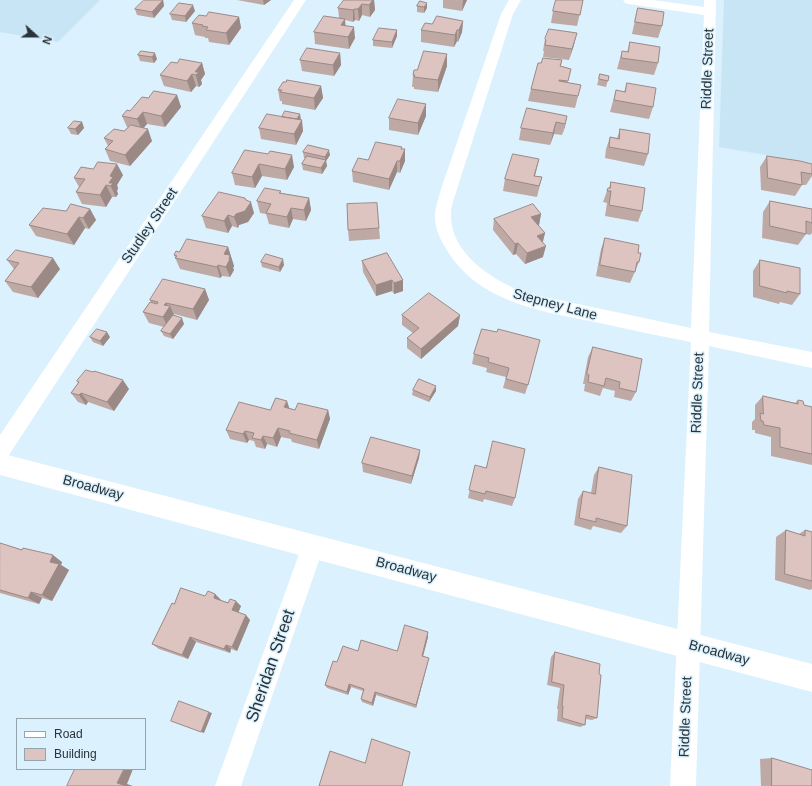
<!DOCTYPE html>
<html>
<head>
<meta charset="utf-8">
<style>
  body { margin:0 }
  #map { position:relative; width:812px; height:786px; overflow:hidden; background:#dbf1fe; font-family:Helvetica,sans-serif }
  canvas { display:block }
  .legend { position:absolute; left:16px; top:718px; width:130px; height:52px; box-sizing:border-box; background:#dbf1fe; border:1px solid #94a5ae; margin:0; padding:5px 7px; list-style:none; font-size:12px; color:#2a3337 }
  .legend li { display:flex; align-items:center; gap:8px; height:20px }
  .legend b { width:20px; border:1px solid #94a5ae }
  .north { position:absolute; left:16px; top:16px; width:40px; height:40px; -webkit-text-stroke:3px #dbf1fe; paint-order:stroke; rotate:111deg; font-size:11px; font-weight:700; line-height:16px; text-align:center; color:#2a3337 }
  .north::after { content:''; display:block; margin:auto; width:14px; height:18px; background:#2a3337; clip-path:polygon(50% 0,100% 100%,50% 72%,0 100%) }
</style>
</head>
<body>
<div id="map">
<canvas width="812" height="786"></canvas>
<ul class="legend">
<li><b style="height:5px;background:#fff"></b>Road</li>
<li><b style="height:11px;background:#ddc4c0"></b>Building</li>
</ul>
<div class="north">N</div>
</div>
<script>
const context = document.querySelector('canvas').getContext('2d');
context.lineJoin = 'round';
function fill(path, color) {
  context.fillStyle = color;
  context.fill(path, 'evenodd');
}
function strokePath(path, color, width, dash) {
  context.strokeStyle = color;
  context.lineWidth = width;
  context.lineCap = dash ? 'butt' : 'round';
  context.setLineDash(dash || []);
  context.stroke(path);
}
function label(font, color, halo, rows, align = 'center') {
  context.font = font + ' Helvetica,sans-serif';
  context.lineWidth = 3;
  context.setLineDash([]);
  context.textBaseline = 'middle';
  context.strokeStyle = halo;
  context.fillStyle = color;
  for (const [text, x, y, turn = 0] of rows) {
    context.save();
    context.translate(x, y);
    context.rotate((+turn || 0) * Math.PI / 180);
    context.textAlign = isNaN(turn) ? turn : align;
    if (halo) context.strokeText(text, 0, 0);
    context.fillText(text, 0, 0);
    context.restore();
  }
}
fill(new Path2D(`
  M0,0H100L58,42L0,32Z
  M724,0H812V163L719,147Z`), '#c8e5f6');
fill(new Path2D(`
  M294,0H306L7,458L0,461V435Z
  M509,0H521L513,14L457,189C455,197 451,205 451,213C449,253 493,281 526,293L691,328L704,15L629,4L625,3L623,0H653L704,7V0H716L709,332L812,352V368L709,346L696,786H670L691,342C659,336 627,329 595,322C540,311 476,302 445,247C439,237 434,225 435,213C436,205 439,197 441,189L501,14Z
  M313,535L321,539L324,546L241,786H215L302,546L305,539Z`), '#fff');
fill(new Path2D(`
  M0,453L812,664V692L0,475Z`), '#fff');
fill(new Path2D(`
  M163,0L164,6L154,18L137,15L135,9Z
  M237,0H271L264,5Z
  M374,0L375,10L370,17L362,15L359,21L355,20L353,22L345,20V25L355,38L349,49L315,44L314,32L339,18L338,8Z
  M443,0H467L462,11L443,8Z
  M583,0L577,26L551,23L553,11Z
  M420,1L427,8L424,13L417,12V6Z
  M638,8L662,26L658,38L632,34L635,20Z
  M195,11L186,22L172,20L170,14Z
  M206,16L239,17L241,28L229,45L209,42L208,38H205V37L195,35L192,23Z
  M463,21L462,32L458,42L457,41L454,47L421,42V30L432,24Z
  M397,30V36L392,48L373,46V40Z
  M545,39L574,45L569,60L543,57L544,51H543Z
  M630,42L658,63L654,75L617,69L622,51L627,52Z
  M141,51L157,59L154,63L140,61L138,55Z
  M340,53L341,65L334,76L302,71L300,60Z
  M562,60L561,66L571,69L567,83L581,85L575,108L528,101L531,89L541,63Z
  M177,63H202L205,74L201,80L202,84L199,87L196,86L191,92L164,86L160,75Z
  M447,66L438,92L414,89V87H412L413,75L417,70Z
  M600,74L609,76L606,87L597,85Z
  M627,83L653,107L649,119L610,112L616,90L624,92Z
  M321,86L323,98L315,110L282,104V101H280L278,90Z
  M177,95L181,107L165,127L147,124L143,128L152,141L130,166L110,161L105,149L108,146L104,138L124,131L128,127H127L122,116L148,98Z
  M426,116L418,135L389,130V118Z
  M567,116L562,135L554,134L550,145L519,140L521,128Z
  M301,120L303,131L296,145L261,139L259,128Z
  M82,122L84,128L78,135L71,134L68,128Z
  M620,129L648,154L644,166L605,158L606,149L610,137L617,138Z
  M402,149L405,161L400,173L397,172L389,190L353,182L352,171L368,160Z
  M245,150L294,167L287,180L262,176L255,188L235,185L232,173Z
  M303,152L330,155L326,161L327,166L322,174L303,170L302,164L306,158H304Z
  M767,156L812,164V176L806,185H802L795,196L761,190L760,167Z
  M539,159L535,176L542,177L537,197L503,191L505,179Z
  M123,175L117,185L118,188L117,191L118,194L116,197H112L106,207L82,204L76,192L79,187L74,178Z
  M611,182L642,211L638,222L605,216L607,203L603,202L608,188H609Z
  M281,191V193L309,198L311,210L306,221L293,219L289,228L269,224L266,214L260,213L257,201Z
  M246,200L254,213L248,222L239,225L238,228L232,226L228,233L206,228L202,216Z
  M770,201L812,209V233L810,235L806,234L798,245L762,238L763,212Z
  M90,209L96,220L89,229L85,228L74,245L36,236L29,225L66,211Z
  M541,214L539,225H538L545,233L543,242V257L525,264L516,254L513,255L493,230L494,219Z
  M379,228L380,239L349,241L348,230Z
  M605,238L639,262L630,283L596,276L601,249Z
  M228,247L234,266L233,268L234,270L230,277L222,276L220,278L180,269L174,255L179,252Z
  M387,253L403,291L394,294L392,291L376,296L363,272L362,261Z
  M7,260L60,269L38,298L13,292L5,281L14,269Z
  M760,260L800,294L792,305L780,302L779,304L753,297V271Z
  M261,262L284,265L280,272L262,267Z
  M205,289L209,300L197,320L174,314V316L184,324L173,339L164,336L161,331L164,327L149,323L143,312L151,302L150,300Z
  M402,315H460L458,326L421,359L407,348V338L413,333L402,325Z
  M482,329L528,385L525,394L503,388L506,377L486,372L487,368L472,364L474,354Z
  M90,337H110L103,346L93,342Z
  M593,347L636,392L631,401L614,397L615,391L603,388L600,396L584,391L585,384H583L588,357Z
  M77,381L129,389L114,411L88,402L86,405L78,402L71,393L78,383Z
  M413,390L436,391L429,402L412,395Z
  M763,396L795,403L798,400L804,405L812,407V465L771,456V437L755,433V430H752V422L755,419V405Z
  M289,408L295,410H328L330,419L319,449L292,442L291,439L281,437L277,447L267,444L265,449L256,447L254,441L249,440L247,443L230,439L226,430L270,410Z
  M420,450L419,458L411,484L363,472L362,463Z
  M475,465L515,498L512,506L484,499L483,502L468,498Z
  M599,467L627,526L621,533L593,526L591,530L574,525L578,499L583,491L591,493L594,475Z
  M786,530L799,534L805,530L812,532V589L810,590L775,580L776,537Z
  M0,543L62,562L61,565L69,570L52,601L42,598L39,604L0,593Z
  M215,594L221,600H220L241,606L238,612L250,620L237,651L231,649L230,653L196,642L188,659L159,649L152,644L174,604Z
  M428,637L423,656L429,658L428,662L416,708L376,695L373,706L362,702L361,699L363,691L351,687L348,695L327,688L325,685L337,662L358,651H397Z
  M555,652L599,674L597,718L592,720L586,719L585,725L580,727L557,721L558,709H557L560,688L547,685L551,657Z
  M772,758L812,786H761L760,759Z`), '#bea9a5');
fill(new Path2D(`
  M163,0L164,6L154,18L152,12Z
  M263,0H271L264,5Z
  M369,0H374L375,10L370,17Z
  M463,0H467L462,11Z
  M427,3V8L424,13V7Z
  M362,4V15L359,21L358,9Z
  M193,5L195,11L186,22L185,16Z
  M354,9L355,20L353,22V10Z
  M239,17L241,28L229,45L226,33Z
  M345,19L346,31L341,25Z
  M463,21L462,32L458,42L459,30Z
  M354,27L355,38L349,49L348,37Z
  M397,30V36L392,48V42Z
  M457,30V41L454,47L455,35Z
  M577,33L574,45L569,60L572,49Z
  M155,53L157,59L154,63L152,57Z
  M340,53L341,65L334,76L333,65Z
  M447,54V66L438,92V80Z
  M202,63L205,74L201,80L202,84L199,87L195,72Z
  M192,74L196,86L191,92L187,81Z
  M321,86L323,98L315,110L314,98Z
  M177,95L181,107L165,127L161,116Z
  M426,104V116L418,135V123Z
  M143,112L147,124L142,130L137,119Z
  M300,114L301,120L295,121Z
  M567,116L565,127L562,135L565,124Z
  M302,120L303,131L296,145L294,134Z
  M82,122L84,128L78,135L75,129Z
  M556,122L554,134L550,145L553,133Z
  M148,129L152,141L130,166L125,155Z
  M402,147V155L405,149V161L400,173V161L401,149Z
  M329,150L330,155L326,161L327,166L322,174L321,168L325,161V157Z
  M292,155L294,167L287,180L285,169Z
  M539,159L536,171L532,185L534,176Z
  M397,161V172L389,190V179Z
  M117,164L123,175L117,185L118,188L117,191L118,194L116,197L109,183L110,176Z
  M259,164L262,176L255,188L252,177Z
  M106,185L112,197L106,207L100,195Z
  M309,198L311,210L306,221L304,210Z
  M251,202L254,213L248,222L239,225L238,228L234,217L236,214Z
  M291,208L293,219L289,228L287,217Z
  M90,209L96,220L89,229L83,218Z
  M541,214L539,225L529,229L531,217Z
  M228,215L232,226L228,233L224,221Z
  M79,217L85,228L74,245L67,234Z
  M545,233L542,244L537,236Z
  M518,243L516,254L513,255L515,244Z
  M546,246L543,257L525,264L527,253Z
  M228,247L234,266L233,268L234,270L230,277L226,267L224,254Z
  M53,258L60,269L38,298L31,287Z
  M283,259L284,265L280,272L279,267Z
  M218,265L222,276L220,278L217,267Z
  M392,280V291L376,296V285Z
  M403,280V291L394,294V283Z
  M205,289L209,300L197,320L193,309Z
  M166,303L169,308L170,306L175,317L168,328L163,317L164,305Z
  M460,315L458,326L421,359V349Z
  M182,318L184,324L173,339L170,334Z
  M107,332L110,337L103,346L100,341Z
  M123,380L129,389L114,411L107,402Z
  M436,386V391L429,402L430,397Z
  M81,393L88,402L86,405L79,395Z
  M287,401L290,410L284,407Z
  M328,410L330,419L319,449L317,440Z
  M278,428L281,437L277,447L273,438Z
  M245,431L249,440L247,443L243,434Z
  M263,436L267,444L265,449L261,440Z
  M420,450L419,458L411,484L412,476Z
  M53,555L62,562L61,565L69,570L52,601L42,595L50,562Z
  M31,592L42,598L39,604L28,598Z
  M215,594L221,600L219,604L214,598Z
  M236,601L241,606L237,616L232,610Z
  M246,615L250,620L237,651L232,647Z
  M428,632V637L422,660V656Z
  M190,637L196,642L188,659L182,655Z
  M226,645L231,649L230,653L224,649Z
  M429,658L428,662L416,708V705Z
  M349,684L351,687L348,695L347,692Z
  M375,692L376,695L373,706L372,703Z
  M209,712L212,713L204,733L201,732Z
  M124,769H133L127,784L133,786H126L117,783Z`), '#9b8986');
const building = new Path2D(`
  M144,0H163L152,12L135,9Z
  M344,0H373L369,5L362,4L358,9H354L353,10L338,8Z
  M556,0H583L580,15L553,11Z
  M420,1L427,3L424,7L417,6Z
  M179,3L193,5L185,16L170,14Z
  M638,8L664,12L662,26L635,22Z
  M209,12L239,17L226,33L206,30L208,27L202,26L203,25L192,23L199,15L206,16Z
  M324,16L345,19L341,25L354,27L348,37L314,32Z
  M437,16L463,21L459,30H457L455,35L421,30L425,23L432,24Z
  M379,28L397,30L392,42L373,40Z
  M549,29L577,33L572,49L545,45L546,40L545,39Z
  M630,42L660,47L658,63L621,58L622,51L628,52Z
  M307,48L340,53L333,65L300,60Z
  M141,51L155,53L152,57L138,55Z
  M424,51L447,54L438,80L414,77L415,75H413L414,70H417Z
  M543,58L562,60L560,66L571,69L568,81L559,80V81L581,85L578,96L531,89L538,63H541Z
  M180,59L202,63L195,72H199L196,75L192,74L187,81L160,75L171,62L177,63Z
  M600,74L609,76L608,81L599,79Z
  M287,80L321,86L314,98L280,92L282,90H278L283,82H286Z
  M627,83L656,88L653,107L614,100L616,90L625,92Z
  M154,91L177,95L161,116L143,112L137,119L122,116L127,110L130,111L142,97L148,98Z
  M398,99L426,104L418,123L389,118Z
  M527,108L567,116L565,124L556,122L553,133L521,128Z
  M285,111L300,114L297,119L282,117Z
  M267,114L302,120L294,134L259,128Z
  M74,121L82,122L75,129L68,128Z
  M131,125L148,129L125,155L105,149L113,141L104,138L114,129L124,131Z
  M620,129L650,134L648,154L609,147L610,137L619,139Z
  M376,142L402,147L401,149H405L400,161H397L389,179L352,171L358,158L368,160Z
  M308,145L329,150L325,157L303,152Z
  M245,150L268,154L270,151L292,155L285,169L259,164L252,177L232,173Z
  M513,154L539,159L534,176L542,177L539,186L505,179Z
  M307,156L326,160L321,168L302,164Z
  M767,156L800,161L812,164V174L801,172L802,185L768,178Z
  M98,162L117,164L110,176L113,177L109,183H113L111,186L106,185L100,195L76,192L85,179L74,178L81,167L93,169Z
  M611,182L645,188L642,211L609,205L611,191H607L608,188H610Z
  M265,188L281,191L279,193L309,198L304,210L291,208L287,217L266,213L271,204L257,201Z
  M219,192L245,198L246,200L251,202L245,211L236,214L234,217L228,215L224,221L202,216Z
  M770,201L812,209V223L806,221V234L770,226Z
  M377,203L379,228L348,230L347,204Z
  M71,204L90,209L83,218L79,217L67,234L29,225L43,208L66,211Z
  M533,204L541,214L531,217L545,233L537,236L546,246L527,253L518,243L515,244L494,219Z
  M605,238L639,245L638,253H641L639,262H637L635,272L600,265Z
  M187,239L228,247L224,254L230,255L229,259H230L226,267L218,265L217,267L175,258L177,256L174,255L176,251L179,252Z
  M16,250L53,258L31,287L5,281L19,263L7,260Z
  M387,253L403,280L394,283L392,280L376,285L362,261Z
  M266,254L283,259L279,267L261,262Z
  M760,260L800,268V294L787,291V293L760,286Z
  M163,279L205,289L193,309L166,303L164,305L170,306L163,317L143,312L150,302L157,304L158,302L150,300Z
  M429,293L460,315L421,349L407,338L419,328L402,315Z
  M173,315L182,318L170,334L161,331Z
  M97,329L107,332L100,341L90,337Z
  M482,329L497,332L498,329L540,340L528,385L506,379L509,368L488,362L489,358L474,354Z
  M593,347L642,359L636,392L619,388L620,382L606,378L604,386L588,382L589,375L587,374Z
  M86,370L93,372L94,371L123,380L107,402L81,393L79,395L71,393L79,382L77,381Z
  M419,379L436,386L430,397L413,390Z
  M763,396L798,404V400L803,401L804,405L812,407V454L780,447V428L764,425L763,421H761L760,413L763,414Z
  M276,398L287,401L284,407L295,410L298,403L328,410L317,440L289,433L290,431L278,428L273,438L263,436L261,440L252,438L254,433L245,431L243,434L226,430L239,402L270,410Z
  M371,437L420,450L412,476L362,463Z
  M493,441L525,449L515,498L486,491L485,494L469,490L475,465L486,468Z
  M599,467L632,475L627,526L596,518V522L579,518L583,491L595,494Z
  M786,530L805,536V530L812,532V581L785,574Z
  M0,543L22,550L23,548L53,555L50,562L59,564L42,595L31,592L28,598L0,590Z
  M181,588L205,596L208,591L215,594L214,598L228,603L230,599L236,601L232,610L246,615L232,647L226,645L224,649L190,637L182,655L152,644L172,603L174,604Z
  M405,625L428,632L422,656L429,658L416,705L375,692L372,703L361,699L364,689L349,684L347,692L325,685L333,661L337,662L343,646L358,651L361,640L397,651Z
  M555,652L600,664L599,674L601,675L597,718L586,715L585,725L562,718L563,706H562L564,685L552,682Z
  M179,701L209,712L201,732L171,721Z
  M372,739L410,752L402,786H319L330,751L365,763Z
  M772,758L812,770V786H772Z
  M75,769H124L117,783L126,786H67Z`);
fill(building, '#ddc4c0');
strokePath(building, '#9b8986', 1);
label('14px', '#2a3337', '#dbf1fe', [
  ["Riddle Street",708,69,-88],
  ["Studley Street",150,226,-56],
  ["Stepney Lane",555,305,15],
  ["Riddle Street",698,393,-88],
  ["Broadway",93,488,15],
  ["Broadway",406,570,15],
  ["Broadway",719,653,15],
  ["Riddle Street",686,717,-88]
]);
label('17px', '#2a3337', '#dbf1fe', [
  ["Sheridan Street",271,666,-71]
]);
</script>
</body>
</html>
